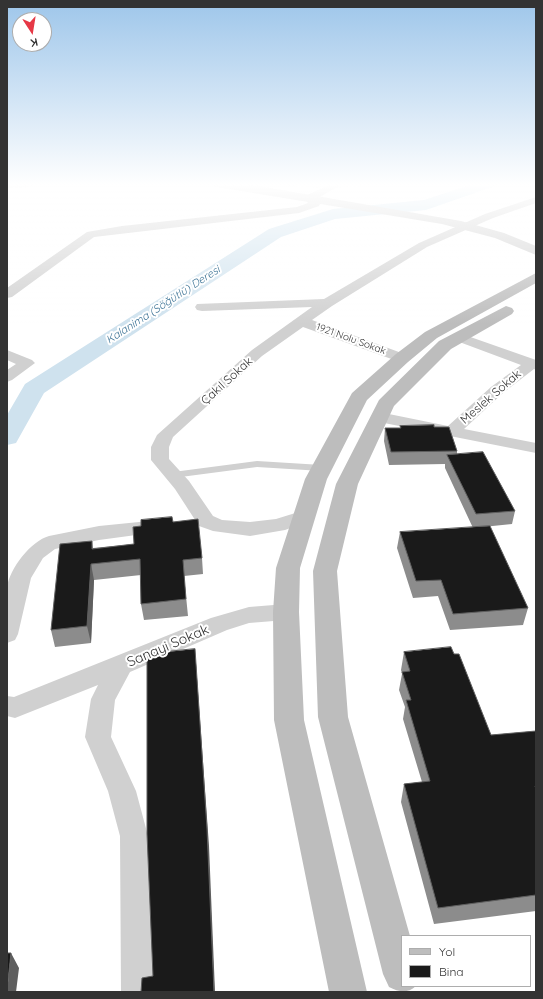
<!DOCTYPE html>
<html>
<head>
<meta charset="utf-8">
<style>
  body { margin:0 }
  #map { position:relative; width:543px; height:999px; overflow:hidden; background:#fff; font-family:Quicksand,sans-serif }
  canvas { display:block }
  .frame { position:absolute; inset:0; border:8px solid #333; pointer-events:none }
  .legend { position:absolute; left:401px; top:935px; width:130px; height:52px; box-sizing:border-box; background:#fff; border:1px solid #adadad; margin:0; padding:5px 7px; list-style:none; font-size:12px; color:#333 }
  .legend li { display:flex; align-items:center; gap:8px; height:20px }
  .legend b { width:20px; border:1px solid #adadad }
  .north { position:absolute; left:12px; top:12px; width:40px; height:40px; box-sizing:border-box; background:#fff; border:1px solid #adadad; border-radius:50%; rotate:168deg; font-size:11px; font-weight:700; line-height:16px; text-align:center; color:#333 }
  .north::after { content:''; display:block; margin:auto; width:14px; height:18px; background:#e63946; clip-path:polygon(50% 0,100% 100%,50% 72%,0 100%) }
</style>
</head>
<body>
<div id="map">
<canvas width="543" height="999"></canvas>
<div class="frame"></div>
<ul class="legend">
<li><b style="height:5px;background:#bdbdbd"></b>Yol</li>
<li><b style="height:11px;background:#1a1a1a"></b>Bina</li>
</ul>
<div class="north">K</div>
</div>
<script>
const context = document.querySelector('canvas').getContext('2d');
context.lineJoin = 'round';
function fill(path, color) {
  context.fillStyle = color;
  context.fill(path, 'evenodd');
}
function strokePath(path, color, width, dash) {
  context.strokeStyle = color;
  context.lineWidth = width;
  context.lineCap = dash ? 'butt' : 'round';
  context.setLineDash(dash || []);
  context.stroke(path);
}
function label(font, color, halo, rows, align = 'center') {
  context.font = font + ' Quicksand,sans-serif';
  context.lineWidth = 4;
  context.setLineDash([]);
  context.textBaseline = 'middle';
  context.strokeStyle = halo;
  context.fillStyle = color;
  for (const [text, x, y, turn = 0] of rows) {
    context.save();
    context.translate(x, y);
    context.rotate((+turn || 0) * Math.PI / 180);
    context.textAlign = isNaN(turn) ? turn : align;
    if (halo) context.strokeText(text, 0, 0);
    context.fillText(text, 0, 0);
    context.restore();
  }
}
fill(new Path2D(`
  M282,184H372C341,189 312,189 282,184Z`), '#e6ecdf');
fill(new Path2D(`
  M473,184H494L492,187L426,210L335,219L281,237L44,393L16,443L7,445V415L25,384L269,229L333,209L424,200Z`), '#cfe2ee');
fill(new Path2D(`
  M257,461L322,465L326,468L322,471L257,467L173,478L169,475L173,472Z`), '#d0d0d0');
fill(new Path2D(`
  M331,184H343L316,199L320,204L319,206L299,213L94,237L12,297L7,298V288L87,232L122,226L297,207L308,203L304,198L305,196Z
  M536,197V203L493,218L427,247L332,306L312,320L407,355L409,358L407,361H397L303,327L262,356L173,437L169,447V459L189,481L213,516L222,520L250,522L276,519L305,510L312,512L315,516L312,520L285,530L250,536L213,531L199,526L175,489L151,460V447L157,435L252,350L312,307L202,311L197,310L195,307L197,304L324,299L419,243L485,214Z
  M459,333L536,360V370L534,369L503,393L464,429L536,443V453L379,422L373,421L371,417L373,413L379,412L448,426L491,387L521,365L454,340L452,337L454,334Z
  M7,350L32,360L35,363L12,380L7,382V370L16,364L7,360Z
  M159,520L166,521L169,526L166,531L99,540L55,549L43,558L31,578L18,634L15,640L7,643C7,625 4,604 7,587C10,568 31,541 49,536L99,526Z
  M286,604L294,606L297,612L294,618L286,620L249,623L227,630L130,672L115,700L111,737L136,791L148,836L155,992H121L120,836L108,791L85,737L91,699L98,685L15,718L7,716V696L14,697L211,618L249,607Z`), '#d0d0d0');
fill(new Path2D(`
  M7,184H35L29,187L7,188Z
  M211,184H241L259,186L461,221L504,233L536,246V255L495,238L442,224L217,187Z`), '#d0d0d0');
fill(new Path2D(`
  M536,273V283L437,338L408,362L367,400L327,479L300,568L299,612L304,720L367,992H329L274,720L273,612L276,568L305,479L352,393L396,354L425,332Z
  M506,306L512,308L514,311L512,314L451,349L394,406L358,484L337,571L348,717L410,936H402V986H416C407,994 399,992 389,987L383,974L318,717L313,571L336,484L379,400L439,341Z`), '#bdbdbd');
fill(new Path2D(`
  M400,426L434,427L457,451V454L515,511L512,524L473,528L445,468V464L389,465L384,441L385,428H400Z
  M173,522L202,558L203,574L184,576L188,616L144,620L141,604V575L94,580L91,643L55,647L51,630L92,541L93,548L134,544Z
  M400,532L528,608L523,625L450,630L438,596L413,598L397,548Z
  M404,652L454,654L491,735L536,731V911L434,924L401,802L404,784L422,782L403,719L405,707L399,690L402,674L401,670Z`), '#8c8c8c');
fill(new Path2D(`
  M91,564L94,580L91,643L87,626Z
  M195,649L209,846L215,992H214Z
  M11,953L19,968L16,992H7Z`), '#5f5f5f');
const building = new Path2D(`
  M434,425V427H449L457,451L391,452L385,428H401L400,426Z
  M483,452L515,511L476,514L447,455Z
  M172,517L173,522L198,519L202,558L183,560L186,599L141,604L140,559L91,564L87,626L51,630L60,544L92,541V549L134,544L133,527L141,526V520Z
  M490,526L528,608L453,614L441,580L416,581L400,532Z
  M451,647L454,654H459L491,735L536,731V785L535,786L536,789V895L438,908L404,784L430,781L406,700H411L402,672L410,671L404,652Z
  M195,649L207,829L214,992H141L142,978L153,976L147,834V654Z
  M7,953H11L7,990Z`);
fill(building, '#1a1a1a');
strokePath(building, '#5f5f5f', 1);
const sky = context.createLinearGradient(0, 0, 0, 324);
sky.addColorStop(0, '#9ec6ea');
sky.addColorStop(0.57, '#fff');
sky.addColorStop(1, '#ffffff00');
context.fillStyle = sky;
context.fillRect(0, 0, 543, 324);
label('10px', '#333', '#fff', [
  ["1921 Nolu Sokak",351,339,20]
]);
label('italic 11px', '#3f7597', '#fff', [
  ["Kalanima (Söğütlü) Deresi",163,305,-33]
]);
label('12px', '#333', '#fff', [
  ["Çakıl Sokak",227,381,-42],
  ["Meslek Sokak",491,397,-41]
]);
label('14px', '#333', '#fff', [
  ["Sanayi Sokak",168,646,-23]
]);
</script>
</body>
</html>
